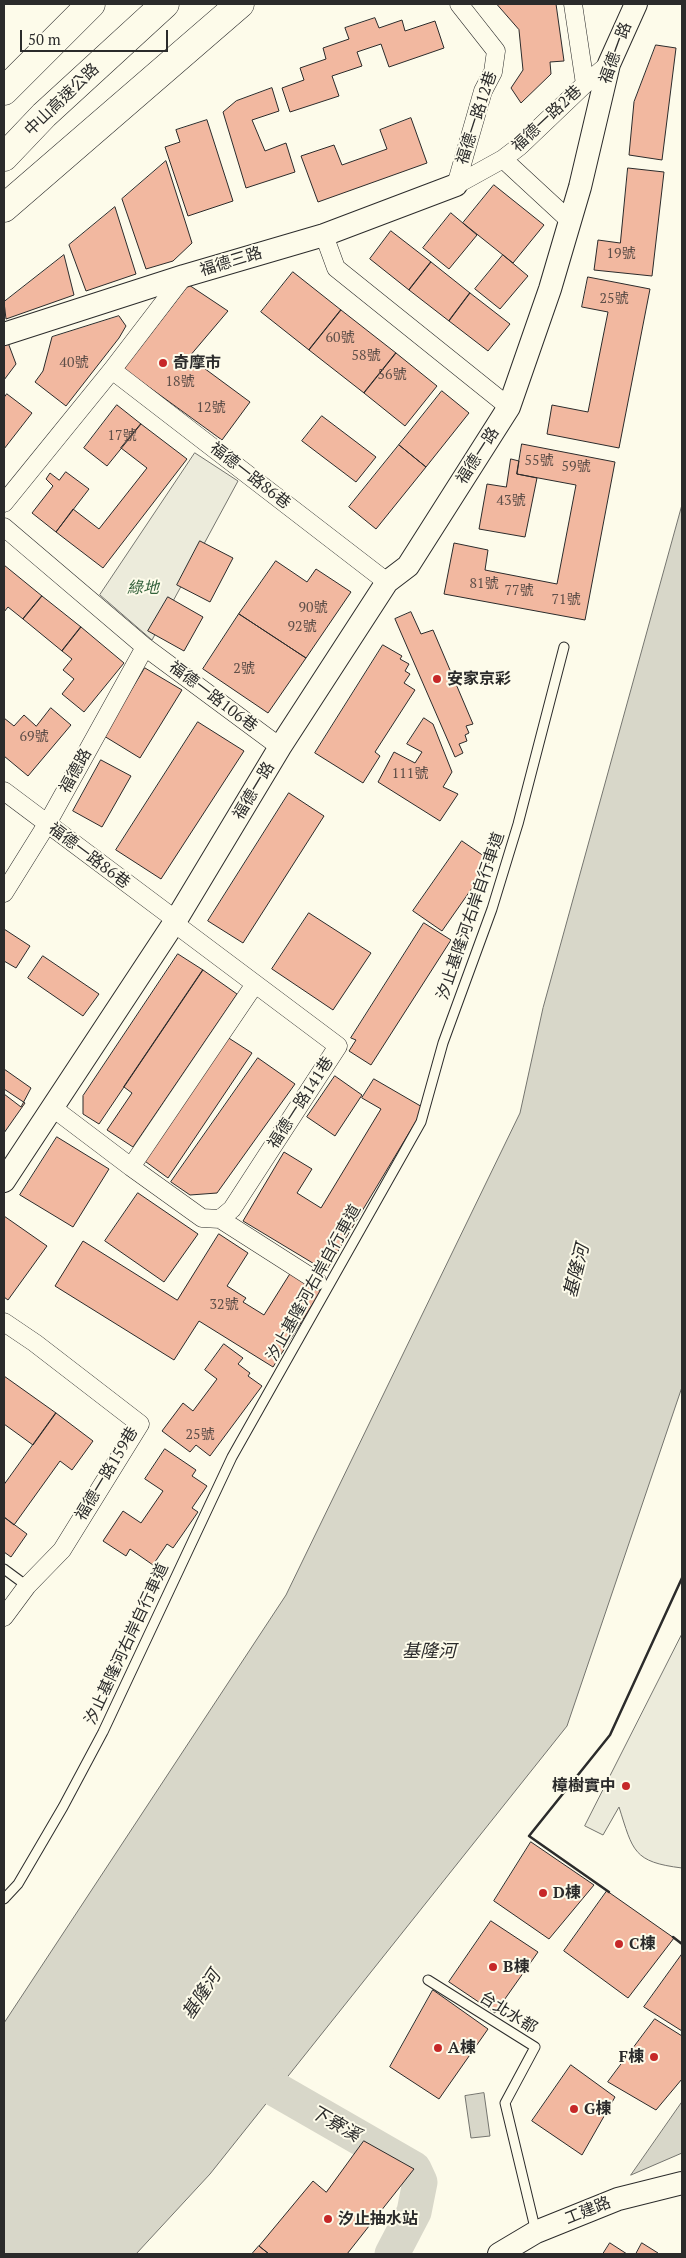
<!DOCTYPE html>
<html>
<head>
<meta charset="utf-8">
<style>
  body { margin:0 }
  #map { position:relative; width:686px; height:2258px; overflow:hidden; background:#fdfbea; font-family:"PT Serif",serif }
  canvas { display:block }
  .frame { position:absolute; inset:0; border:5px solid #2b2b2b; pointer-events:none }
  .scale { position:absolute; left:20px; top:30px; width:148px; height:22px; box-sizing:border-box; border:2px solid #2b2b2b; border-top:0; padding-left:6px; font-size:15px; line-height:18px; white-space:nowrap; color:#2b2b2b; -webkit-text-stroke:4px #fdfbea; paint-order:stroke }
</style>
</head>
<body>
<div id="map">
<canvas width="686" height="2258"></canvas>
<div class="frame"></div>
<div class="scale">50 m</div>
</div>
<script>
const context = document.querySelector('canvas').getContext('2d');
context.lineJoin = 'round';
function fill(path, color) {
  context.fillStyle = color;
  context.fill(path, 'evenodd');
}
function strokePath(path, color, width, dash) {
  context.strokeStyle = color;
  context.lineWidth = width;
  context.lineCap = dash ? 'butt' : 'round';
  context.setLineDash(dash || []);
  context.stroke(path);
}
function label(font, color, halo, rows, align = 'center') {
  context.font = font + ' "PT Serif","Noto Sans TC",serif';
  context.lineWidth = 4;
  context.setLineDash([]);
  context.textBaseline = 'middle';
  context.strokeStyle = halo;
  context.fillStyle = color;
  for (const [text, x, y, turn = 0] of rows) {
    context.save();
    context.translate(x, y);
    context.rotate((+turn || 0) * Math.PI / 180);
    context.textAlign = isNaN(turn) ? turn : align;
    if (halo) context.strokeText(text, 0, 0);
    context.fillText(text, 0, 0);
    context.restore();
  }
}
const green = new Path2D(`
  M195,453L238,481L152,640L100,595Z
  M682,1634V1868C633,1862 633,1851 619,1807L603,1835L585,1826Z`);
fill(green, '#ecebdb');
strokePath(green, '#74746e', 1);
const water = new Path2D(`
  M682,505V1387L567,1726L210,2174L136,2254H4V2023L286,1595L520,1113L543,1008Z
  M484,2093L490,2136L471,2138L465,2096Z
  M682,2102V2153L631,2175Z`);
fill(water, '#d8d7c9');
strokePath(water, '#74746e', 1);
strokePath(new Path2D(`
  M235,2066L414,2169L420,2182L414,2212L392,2254`), '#d8d7c9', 35);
const building = new Path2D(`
  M497,4H556L564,61L550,62L551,74L521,103L511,88L523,70L519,30Z
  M375,18L379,28L402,20L405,31L435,21L444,48L389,67L381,44L357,52L362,66L332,76L339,96L290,112L282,88L304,80L300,68L326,59L323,48L349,39L345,28Z
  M656,45L676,48L662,160L629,155L634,102Z
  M272,88L279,111L252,120L265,151L286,143L295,172L246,188L223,112L236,101Z
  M411,118L427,163L318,202L301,156L334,145L342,165L387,149L380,130Z
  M207,120L233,201L188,216L165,147L180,142L176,130Z
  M166,161L192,243L173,261L146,269L122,199Z
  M628,168L664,172L652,276L594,270L598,240L620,243Z
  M494,185L544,225L513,263L463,223Z
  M115,207L136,274L86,291L69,245Z
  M451,213L477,235L449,269L423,248Z
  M391,231L431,262L409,290L370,259Z
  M64,255L74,295L6,319L4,302Z
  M503,255L528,276L500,309L475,289Z
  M431,262L470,293L449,321L409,290Z
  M293,272L341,310L309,350L261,312Z
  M588,277L650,289L619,448L547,434L552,405L588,412L608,312L582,307Z
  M189,285L228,311L189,357L250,402L222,440L124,369Z
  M470,293L510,324L488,351L449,321Z
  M341,310L396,353L364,393L309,350Z
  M119,316L126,326L119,338L66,406L35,382L43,371L52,337Z
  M7,340L16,364L4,380V342Z
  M396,353L437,386L405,426L364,393Z
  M442,391L469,413L426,467L399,445Z
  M7,394L32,413L4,449V398Z
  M117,405L141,424L107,466L84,448Z
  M322,416L376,457L356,482L302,441Z
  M141,424L187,459L103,568L56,532L73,509L99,529L147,468L121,448Z
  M522,444L615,462L585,620L444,594L454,543L488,550L485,570L557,584L576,485L517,474Z
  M399,445L426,467L376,529L349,507Z
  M511,459L519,461L517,474L537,478L525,537L479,529L487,484L506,487Z
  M66,472L89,489L56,532L32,513L53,486L46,479L50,473L59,480Z
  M200,541L233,558L210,602L177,585Z
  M276,561L307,582L316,569L351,592L306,658L239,614Z
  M4,565L42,596L23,619L8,607L4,612Z
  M42,596L81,627L62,651L23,619Z
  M168,597L203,617L184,651L148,631Z
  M411,612L421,634L433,630L473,724L466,726L469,733L465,735L467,741L459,744L463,753L455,757L395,619Z
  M239,614L306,658L268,713L203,669Z
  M81,627L124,663L84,712L62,694L74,679L63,670L72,659L62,651Z
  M383,645L402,656L400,659L409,664L405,671L410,674L404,683L415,690L375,752L380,756L363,783L315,753Z
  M145,668L182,690L140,758L104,736Z
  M51,708L71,725L28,776L4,756V718L14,726L24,715L36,726Z
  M424,718L433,724L452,772L443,787L458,794L440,821L378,782L394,752L415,763L422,752L407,744Z
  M198,722L244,751L161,879L116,850Z
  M101,760L131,776L102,827L73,811Z
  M289,793L324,816L243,943L208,921Z
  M462,841L491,861L442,931L413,911Z
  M309,913L371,953L333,1010L272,969Z
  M424,923L451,940L371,1065L349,1051L356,1040L351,1038Z
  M4,929L30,946L16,968L4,961Z
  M178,954L203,970L99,1124L83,1114V1096Z
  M43,956L99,994L83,1016L28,978Z
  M203,970L237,994L133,1147L107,1130L132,1093L124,1087Z
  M224,1035L252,1053L168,1178L142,1159Z
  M258,1058L295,1084L217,1193L190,1195L171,1182Z
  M4,1069L31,1088L21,1107L4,1094Z
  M335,1076L362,1095L335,1136L307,1117Z
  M374,1079L424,1108L326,1271L243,1221L284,1152L312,1169L297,1193L321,1208L381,1109L362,1098Z
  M4,1089L25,1103L4,1133Z
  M57,1137L109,1169L73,1227L20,1195Z
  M138,1193L198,1234L164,1282L105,1241Z
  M4,1216L47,1246L8,1300L4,1297Z
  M219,1234L248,1253L227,1286L246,1298L243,1302L264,1315L291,1272L321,1291L273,1367L199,1321L174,1360L55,1286L83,1241L177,1300Z
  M224,1344L243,1358L238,1364L250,1373L248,1376L262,1386L210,1456L196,1445L190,1452L162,1431L183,1403L193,1411L217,1379L205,1370Z
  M4,1376L56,1413L33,1445L4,1424Z
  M56,1413L93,1441L72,1470L60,1461L14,1525L4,1517V1485Z
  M165,1449L196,1470L192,1476L207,1486L192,1508L198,1512L173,1548L167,1544L153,1565L130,1549L126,1556L103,1541L123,1511L141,1523L163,1491L145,1479Z
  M4,1517L27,1534L11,1557L4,1552Z
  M531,1842L594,1885L549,1939L494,1901Z
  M607,1891L674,1938L628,1998L564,1951Z
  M491,1921L538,1952L495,2013L449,1982Z
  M682,1954V2031L644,2007Z
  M433,1990L488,2029L439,2099L390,2067Z
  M655,2019L682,2036V2079L656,2110L608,2082Z
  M571,2065L615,2097L582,2155L532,2121Z
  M364,2141L414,2169L347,2254H269L259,2246L313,2181L326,2192Z
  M610,2243L627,2254H603Z
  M642,2243L658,2253L657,2254H636Z
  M259,2246L269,2254H252Z`);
fill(building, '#f2b8a0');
strokePath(building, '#2b2b2b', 1);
const service = new Path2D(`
  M4,1569L27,1586
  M4,1899L18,1884L63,1807L103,1732L232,1457L421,1122L443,1043L492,909L518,824L564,647
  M428,1980L535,2047L505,2103L536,2232`);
const minor = new Path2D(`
  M573,4L585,84
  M503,159L569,220
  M456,185L483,91L493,72L496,51L459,4
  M456,185L503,159L520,146L585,84L609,64
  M324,235L336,268L509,407
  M112,370L387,582
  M4,503L112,370L184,276
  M4,527L145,647L280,747
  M4,791L176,920
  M4,893L47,824L145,647
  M53,1108L131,1167L202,1218L220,1219L232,1209L338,1046L174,923
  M131,1167L255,984
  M220,1219L317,1281
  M4,1322L35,1343L140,1424L62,1550L27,1586L4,1617`);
const tertiary = new Path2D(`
  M4,334L184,276L324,235L456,185
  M4,1181L176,920L280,747L387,582L408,566L509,407L550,289L580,187L609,64L636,4
  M499,2254L536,2232L618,2199L682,2183`);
const motorway = new Path2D(`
  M4,91L91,4
  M4,157L44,115L165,4
  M4,208L240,4`);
strokePath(service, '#2b2b2b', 11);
strokePath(minor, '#2b2b2b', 19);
strokePath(tertiary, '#2b2b2b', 24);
strokePath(motorway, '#2b2b2b', 29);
strokePath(service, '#fdfbea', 9);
strokePath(minor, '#fdfbea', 18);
strokePath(tertiary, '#fdfbea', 22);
strokePath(motorway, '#fdfbea', 28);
strokePath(new Path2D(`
  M609,1892L529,1836L610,1735L682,1578
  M673,1937L682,1944`), '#2b2b2b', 2.5);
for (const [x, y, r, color] of [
  [163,363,5,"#c62828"],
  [437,679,5,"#c62828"],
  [626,1786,5,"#c62828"],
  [543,1893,5,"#c62828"],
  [619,1944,5,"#c62828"],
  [493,1967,5,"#c62828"],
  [438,2048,5,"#c62828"],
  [654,2057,5,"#c62828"],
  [574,2109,5,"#c62828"],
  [328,2219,5,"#c62828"]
]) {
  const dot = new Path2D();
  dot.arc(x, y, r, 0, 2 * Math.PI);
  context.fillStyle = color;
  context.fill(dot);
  strokePath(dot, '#fdfbea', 2);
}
label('14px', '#5d4e48', null, [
  ["19號",621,254],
  ["25號",614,299],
  ["60號",340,338],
  ["58號",366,356],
  ["40號",74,363],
  ["56號",392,375],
  ["18號",180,382],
  ["12號",211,408],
  ["17號",122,436],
  ["55號",539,461],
  ["59號",576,467],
  ["43號",511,501],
  ["81號",484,584],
  ["77號",519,591],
  ["71號",566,600],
  ["90號",313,608],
  ["92號",302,627],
  ["2號",244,669],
  ["69號",34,737],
  ["111號",410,774],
  ["32號",224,1305],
  ["25號",200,1435]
]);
label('16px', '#2b2b2b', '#fdfbea', [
  ["福德一路",616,53,-70],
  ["中山高速公路",62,100,-44],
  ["福德一路12巷",477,118,-72],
  ["福德一路2巷",547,119,-43],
  ["福德三路",231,262,-17],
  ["福德一路",478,456,-57],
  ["福德一路86巷",250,476,38],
  ["福德一路106巷",213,697,37],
  ["福德路",76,771,-61],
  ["福德一路",254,791,-59],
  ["福德一路86巷",89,856,37],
  ["汐止基隆河右岸自行車道",471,916,-71],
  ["福德一路141巷",301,1103,-57],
  ["汐止基隆河右岸自行車道",314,1283,-61],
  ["福德一路159巷",107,1474,-59],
  ["汐止基隆河右岸自行車道",127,1644,-65],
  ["台北水都",508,2013,32],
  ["工建路",588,2211,-22]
]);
label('bold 16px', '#2b2b2b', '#fdfbea', [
  ["奇摩市",173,363],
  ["安家京彩",447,679],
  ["樟樹實中",616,1786,"right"],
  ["D棟",553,1893],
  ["C棟",629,1944],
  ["B棟",503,1967],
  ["A棟",448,2048],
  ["F棟",644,2057,"right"],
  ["G棟",584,2109],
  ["汐止抽水站",338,2219]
], 'left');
label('italic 16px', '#34623c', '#fdfbea', [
  ["綠地",143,588]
]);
label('italic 18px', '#2b2b2b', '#fdfbea', [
  ["基隆河",577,1271,-76],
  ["基隆河",429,1652],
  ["基隆河",202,1995,-57],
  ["下寮溪",335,2124,30]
]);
</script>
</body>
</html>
